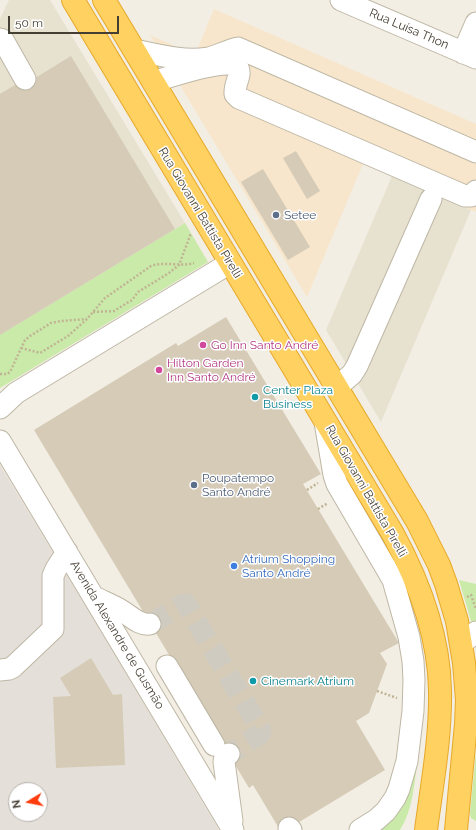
<!DOCTYPE html>
<html>
<head>
<meta charset="utf-8">
<style>
  body { margin:0 }
  #map { position:relative; width:476px; height:830px; overflow:hidden; background:#f3eee3; font-family:Raleway,sans-serif }
  canvas { display:block }
  .north { position:absolute; left:8px; top:782px; width:40px; height:40px; box-sizing:border-box; background:#fff; border:1px solid #b5b2ad; border-radius:50%; rotate:260deg; font-size:11px; font-weight:700; line-height:16px; text-align:center; color:#453e33 }
  .north::after { content:''; display:block; margin:auto; width:14px; height:18px; background:#ff3c0d; clip-path:polygon(50% 0,100% 100%,50% 72%,0 100%) }
  .scale { position:absolute; left:8px; top:16px; width:111px; height:18px; box-sizing:border-box; border:2px solid #453e33; border-top:0; padding-left:5px; font-size:12px; line-height:14px; white-space:nowrap; color:#453e33; -webkit-text-stroke:3px #fff; paint-order:stroke }
</style>
</head>
<body>
<div id="map">
<canvas width="476" height="830"></canvas>
<div class="north">N</div>
<div class="scale">50 m</div>
</div>
<script>
const context = document.querySelector('canvas').getContext('2d');
context.lineJoin = 'round';
function fill(path, color) {
  context.fillStyle = color;
  context.fill(path, 'evenodd');
}
function strokePath(path, color, width, dash) {
  context.strokeStyle = color;
  context.lineWidth = width;
  context.lineCap = dash ? 'butt' : 'round';
  context.setLineDash(dash || []);
  context.stroke(path);
}
function label(font, color, halo, rows, align = 'center') {
  context.font = font + ' Raleway,sans-serif';
  context.lineWidth = 3;
  context.setLineDash([]);
  context.textBaseline = 'middle';
  context.strokeStyle = halo;
  context.fillStyle = color;
  for (const [text, x, y, turn = 0] of rows) {
    context.save();
    context.translate(x, y);
    context.rotate((+turn || 0) * Math.PI / 180);
    context.textAlign = isNaN(turn) ? turn : align;
    if (halo) context.strokeText(text, 0, 0);
    context.fillText(text, 0, 0);
    context.restore();
  }
}
fill(new Path2D(`
  M9,0H50L185,223L0,335V19Z
  M392,176L471,210L381,422L326,330Z`), '#e7e1d0');
fill(new Path2D(`
  M214,9L476,124V212L363,164L307,297L150,35L195,55Z`), '#f7e6cc');
fill(new Path2D(`
  M0,465L95,622L219,830H0ZM16,790H40V814H16Z`), '#e4dfd8');
fill(new Path2D(`
  M185,223L208,262L0,388V335Z
  M459,580L476,584V622H472L471,621Z
  M476,753V821L471,818L470,814Z
  M417,765C414,787 412,811 400,830H372Z`), '#c9eaa8');
fill(new Path2D(`
  M71,56L175,229L0,335V94L30,76L32,80Z
  M296,151L320,191L307,199L283,158Z
  M263,169L310,247L288,260L241,182Z
  M226,317L321,474L303,484L399,643L380,653L387,664L369,713L356,721L385,770L286,830H280L253,785L249,788L34,430L176,343L178,346Z
  M91,658L113,695L122,694L125,765L56,768L53,697L71,696L60,678Z`), '#d5cbb7');
strokePath(new Path2D(`
  M150,624L183,604H186L261,730L260,734L229,754`), '#d0cbc0', 21, [21, 10]);
const minor = new Path2D(`
  M341,0L476,58
  M0,39L3,40L25,79
  M134,50C159,55 183,62 208,58C219,56 227,50 238,48L476,152
  M463,53L476,23
  M153,82C172,76 218,60 236,65C244,74 234,82 235,94L239,98L465,196H471L476,191
  M337,387L352,374L357,366L431,199
  M0,408L16,393L230,263
  M325,422L334,475L337,484L393,580L409,637L413,661L414,680L413,711L407,761L399,789L395,798L386,811L376,820L360,830
  M0,441L233,830
  M94,597C102,601 110,604 117,608C128,613 138,626 150,624
  M461,644L476,632
  M167,666L214,745
  M0,670L9,669L13,667L53,629V576L56,569L67,552
  M229,754L225,756L224,762L232,821
  M289,828L291,830`);
const highway = new Path2D(`
  M73,0L393,534C419,582 439,634 440,690C441,737 432,784 426,830
  M104,0L417,521L439,565L446,584L457,621L464,663L467,700L466,724L456,830`);
strokePath(minor, '#beb7a5', 23);
strokePath(highway, '#e7a929', 24);
strokePath(new Path2D(`
  M93,312L114,311L132,300L138,292L169,273L179,265L191,233
  M21,348L40,353L68,336L87,319L105,298L151,266C164,261 180,267 194,263
  M0,374H7L10,372L25,340L30,336L51,323L61,321L87,319
  M307,490L318,483
  M318,509L328,503
  M467,597L471,595L476,609
  M377,691L397,698`), '#c1b495', 2.5, [2, 2]);
strokePath(minor, '#fff', 21);
strokePath(highway, '#ffd161', 22);
for (const [x, y, r, color] of [
  [276,215,4,"#5c6f8a"],
  [203,345,4,"#d1479c"],
  [159,370,4,"#d1479c"],
  [255,397,4,"#0f9aa8"],
  [194,485,4,"#5c6f8a"],
  [234,566,4,"#3f7fe0"],
  [253,681,4,"#0f9aa8"]
]) {
  const dot = new Path2D();
  dot.arc(x, y, r, 0, 2 * Math.PI);
  context.fillStyle = color;
  context.fill(dot);
  strokePath(dot, '#fff', 1.5);
}
label('12px', '#453e33', '#fff', [
  ["Rua Luísa Thon",409,29,23],
  ["Rua Giovanni Battista Pirelli",200,213,59],
  ["Rua Giovanni Battista Pirelli",366,491,60],
  ["Avenida Alexandre de Gusmão",117,635,59]
]);
label('12px', '#4e5e75', '#fff', [
  ["Setee",284,215],
  ["Poupatempo",202,478],
  ["Santo André",202,492]
], 'left');
label('12px', '#b23c85', '#fff', [
  ["Go Inn Santo André",211,345],
  ["Hilton Garden",167,363],
  ["Inn Santo André",167,377]
], 'left');
label('12px', '#0d838f', '#fff', [
  ["Center Plaza",263,390],
  ["Business",263,404],
  ["Cinemark Atrium",261,681]
], 'left');
label('12px', '#366cbe', '#fff', [
  ["Atrium Shopping",242,559],
  ["Santo André",242,573]
], 'left');
</script>
</body>
</html>
